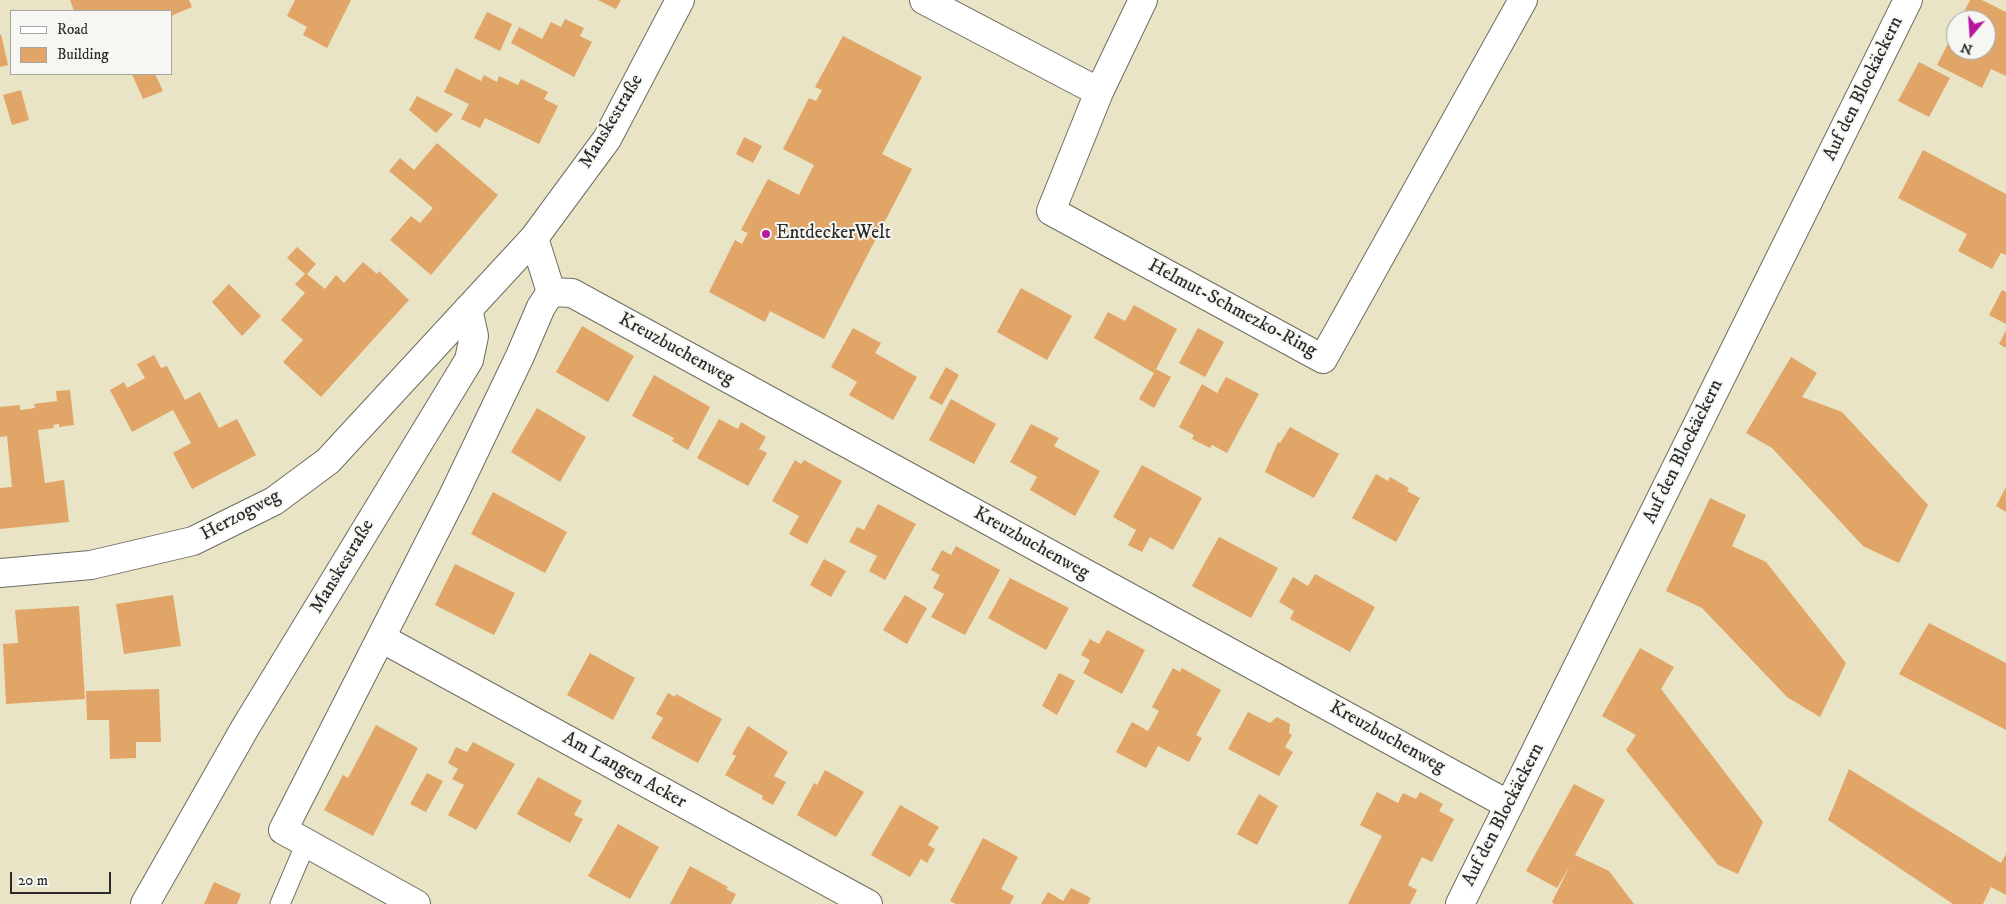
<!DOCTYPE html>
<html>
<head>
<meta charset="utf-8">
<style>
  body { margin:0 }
  #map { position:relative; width:2006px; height:904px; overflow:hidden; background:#e9e4c5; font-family:"IM FELL DW Pica",serif }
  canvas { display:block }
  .legend { position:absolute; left:10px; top:10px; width:162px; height:65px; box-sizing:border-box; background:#f6f6f2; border:1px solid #a5a5a2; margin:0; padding:6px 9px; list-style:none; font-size:15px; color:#2b2b2b }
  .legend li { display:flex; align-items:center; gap:10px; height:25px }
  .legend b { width:25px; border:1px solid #a5a5a2 }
  .north { position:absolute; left:1946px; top:10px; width:50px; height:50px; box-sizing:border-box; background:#f6f6f2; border:1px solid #a5a5a2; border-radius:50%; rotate:198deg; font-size:14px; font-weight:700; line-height:20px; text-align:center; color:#2b2b2b }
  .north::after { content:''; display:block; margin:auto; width:18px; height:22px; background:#b5179e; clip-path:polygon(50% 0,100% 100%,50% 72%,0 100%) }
  .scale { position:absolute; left:10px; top:872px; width:101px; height:22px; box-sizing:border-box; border:2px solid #2b2b2b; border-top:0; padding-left:6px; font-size:15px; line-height:18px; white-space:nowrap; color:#2b2b2b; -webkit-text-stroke:4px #f6f6f2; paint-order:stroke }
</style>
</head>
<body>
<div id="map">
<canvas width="2006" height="904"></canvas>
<ul class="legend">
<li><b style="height:6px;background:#fff"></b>Road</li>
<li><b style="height:14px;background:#e0a567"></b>Building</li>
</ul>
<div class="north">N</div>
<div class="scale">20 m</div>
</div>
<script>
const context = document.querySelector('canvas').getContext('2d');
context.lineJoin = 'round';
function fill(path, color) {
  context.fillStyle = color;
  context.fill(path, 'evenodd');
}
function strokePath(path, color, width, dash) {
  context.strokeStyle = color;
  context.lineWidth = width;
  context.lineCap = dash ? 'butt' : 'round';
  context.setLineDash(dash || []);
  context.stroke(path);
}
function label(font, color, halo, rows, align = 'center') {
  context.font = font + ' "IM FELL DW Pica",serif';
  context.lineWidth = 4;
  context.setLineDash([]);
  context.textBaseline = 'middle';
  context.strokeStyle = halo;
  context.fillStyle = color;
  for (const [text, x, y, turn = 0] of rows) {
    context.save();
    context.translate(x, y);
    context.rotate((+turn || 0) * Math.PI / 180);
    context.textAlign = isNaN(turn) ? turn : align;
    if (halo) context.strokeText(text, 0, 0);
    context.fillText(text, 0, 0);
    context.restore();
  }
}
fill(new Path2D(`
  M70,0H189L192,7L171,16V11H74Z
  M295,0H351L327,48L303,35L307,27L287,16Z
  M598,0H621L616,9Z
  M1970,0H1982L2006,12V76L1991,69L1982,88L1937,65L1956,28V50H1986V20H1960Z
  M487,12L512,24L500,51L474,38Z
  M565,19L584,28L580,36L592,42L574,77L511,43L519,27L542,39L551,22L561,27Z
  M1,34L8,65L0,67V35Z
  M843,36L922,77L882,154L912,169L824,339L770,311L765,322L709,292L735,240L742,244L748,233L741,230L768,179L799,195L814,165L783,149L809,98L816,101L822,90L815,87Z
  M1919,62L1950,78L1929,117L1898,101Z
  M456,68L481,81L484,75L497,82L499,76L518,85L521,79L548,92L544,99L558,106L539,144L485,118L480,128L461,119L469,104L444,92Z
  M132,74H155L163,91L143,99Z
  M21,90L29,120L12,125L3,95Z
  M417,96L453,114L436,133L409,110Z
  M744,137L762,146L753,163L736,154Z
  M437,143L498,195L431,275L390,240L411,216L420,223L433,208L389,171L400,158L414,170Z
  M1923,150L2006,194V255L2001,253L1992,269L1958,251L1967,234L1898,198Z
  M297,247L316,264L307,274L325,289L336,275L344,283L363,262L377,274L379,271L409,300L321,397L283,362L303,340L281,320L305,293L295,284L305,274L287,258Z
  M229,284L261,316L242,336L212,302Z
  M1021,288L1072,316L1047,360L997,332Z
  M2002,290L2006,292V324L1989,315Z
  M1134,305L1177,329L1156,369L1171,377L1154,408L1139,399L1154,373L1094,338L1108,312L1125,321Z
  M582,326L634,356L608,402L556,372Z
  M853,328L881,343L875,353L917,377L893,420L849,395L857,382L831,367Z
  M1198,328L1224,342L1205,377L1179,363Z
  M2006,330V348L1999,344Z
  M154,355L161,368L167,366L185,400L200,392L219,428L237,419L256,455L192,489L173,453L191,443L173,410L132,432L110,390L124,382L127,388L145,378L137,364Z
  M1791,357L1817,373L1802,397L1842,412L1928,505L1899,563L1863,546L1772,448L1746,433Z
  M946,367L959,375L942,405L929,398Z
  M654,375L710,407L688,450L672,441L674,438L632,416Z
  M1226,377L1259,394L1227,453L1212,445L1210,448L1192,439L1194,435L1179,427L1202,384L1217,393Z
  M70,390L74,425L59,427V424L53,425L54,428L38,430L45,483L64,480L69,522L0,529V488L12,487L7,436L0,437V407L20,405V410L35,408L34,404L57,401L56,391Z
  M951,399L996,424L974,464L929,440Z
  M537,408L586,437L560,482L511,452Z
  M719,419L738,429L741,422L766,437L759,449L767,453L748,486L697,458Z
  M1031,424L1059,438L1054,446L1100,471L1075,516L1030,490L1037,477L1010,462Z
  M1290,427L1339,454L1314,498L1265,472L1278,442L1280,443Z
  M795,460L801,464L804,460L842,481L807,544L789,534L799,516L772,501Z
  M1142,465L1202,498L1173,550L1150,537L1142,552L1128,545L1136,530L1113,517Z
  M1376,474L1388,481L1390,477L1409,488L1407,491L1420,498L1396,542L1352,518Z
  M2006,487V512L1996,506Z
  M493,492L567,532L545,573L471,534Z
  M1710,498L1746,515L1732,546L1766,562L1846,663L1820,717L1787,697L1702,608L1666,591Z
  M878,504L916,524L885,580L869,571L877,556L849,542L857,527L864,530Z
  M1219,537L1278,568L1251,618L1192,586Z
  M956,546L1000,570L965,635L931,617L944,594L933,588L940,575L931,570L942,550L951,555Z
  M824,559L846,571L831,597L810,585Z
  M455,564L515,593L494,635L435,605Z
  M1315,574L1375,607L1350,652L1290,619L1294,611L1279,602L1293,577L1308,586Z
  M1010,578L1069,608L1046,650L988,618Z
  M173,595L181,646L124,654L116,604Z
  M905,595L927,608L907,644L883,630Z
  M79,606L85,699L6,704L3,644L18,643L15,610Z
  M1929,623L2006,663V730L1899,674Z
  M1107,630L1145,650L1122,694L1083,673L1090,660L1081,655L1090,639L1099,644Z
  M1640,648L1674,667L1661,689L1763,822L1738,874L1718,865L1626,750L1636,735L1602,716Z
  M590,653L635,678L613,720L567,695Z
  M1173,668L1180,672L1182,668L1221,690L1196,735L1202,738L1189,762L1158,746L1146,768L1116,752L1132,722L1148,731L1159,711L1152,707Z
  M1059,673L1075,681L1057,715L1042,706Z
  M159,689L161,742H136V758L110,759L109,720H87L86,691Z
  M668,693L675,697L676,694L722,719L698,763L651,738L663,718L656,714Z
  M1248,712L1270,723L1277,717L1290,724L1289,733L1292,735L1285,747L1293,752L1279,776L1228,749Z
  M376,725L418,748L373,836L324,810L343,775L348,778Z
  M748,726L788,752L774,776L786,782L773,805L762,799L763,796L725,775L736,756L732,754Z
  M473,742L515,764L476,830L448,815L464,785L452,779L458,769L448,763L456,747L467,752Z
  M1849,769L2001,863L2006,854V895L1991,887L1983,904H1953L1828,820Z
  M825,770L864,792L836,837L797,815L814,783L817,785Z
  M427,773L443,781L426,812L410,804Z
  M538,777L582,801L574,815L583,819L570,843L517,814Z
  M1574,784L1605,800L1575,855L1609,871L1634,904H1554L1552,902L1570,866L1557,888L1526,871Z
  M1377,792L1398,803L1403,793L1416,799L1420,792L1443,804L1439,811L1454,819L1432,862L1422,857L1408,885L1417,890L1410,904H1348L1382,836L1360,825Z
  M1259,794L1278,806L1257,845L1237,834Z
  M900,805L939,827L928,845L935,849L927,863L921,859L910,877L871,855Z
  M618,824L659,847L630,899L588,876Z
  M983,838L1018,857L1001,889L1014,896L1010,904H956L950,901Z
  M690,866L728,887L726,889L736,894L731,904H670Z
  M214,882L241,894L237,904H204Z
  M1071,888L1091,898L1088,904H1041L1048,892L1063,901Z`), '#e0a567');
const lane = new Path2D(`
  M280,904L306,843`);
const street = new Path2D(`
  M924,0L1099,92
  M1143,0L1099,92L1051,211L1323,359L1523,0
  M551,292L572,293L1509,805
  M0,573L91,565L193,541L274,501L328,461L534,238L607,139L680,0
  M381,638L868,904
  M145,904L245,728L469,360L474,336L468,309
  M416,904L283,830L453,496L520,356L541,307L551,292L534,238
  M1460,904L1908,0`);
strokePath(lane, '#6e6c61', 21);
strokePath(street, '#6e6c61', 30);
strokePath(lane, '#fff', 19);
strokePath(street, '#fff', 28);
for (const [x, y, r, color] of [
  [766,234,5,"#b5179e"]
]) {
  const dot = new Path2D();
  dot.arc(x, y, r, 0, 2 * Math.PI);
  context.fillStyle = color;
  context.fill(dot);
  strokePath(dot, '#f6f6f2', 2);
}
label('19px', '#2b2b2b', '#f6f6f2', [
  ["Auf den Blockäckern",1864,89,-64],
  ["Manskestraße",612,122,-59],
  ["Helmut-Schmezko-Ring",1232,309,28],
  ["Kreuzbuchenweg",676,350,29],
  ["Auf den Blockäckern",1684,452,-64],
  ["Herzogweg",241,516,-28],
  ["Kreuzbuchenweg",1031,544,29],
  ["Manskestraße",343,567,-59],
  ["Kreuzbuchenweg",1387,738,29],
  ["Am Langen Acker",624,771,29],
  ["Auf den Blockäckern",1504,815,-63]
]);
label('19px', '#2b2b2b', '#f6f6f2', [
  ["EntdeckerWelt",776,234]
], 'left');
</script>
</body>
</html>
